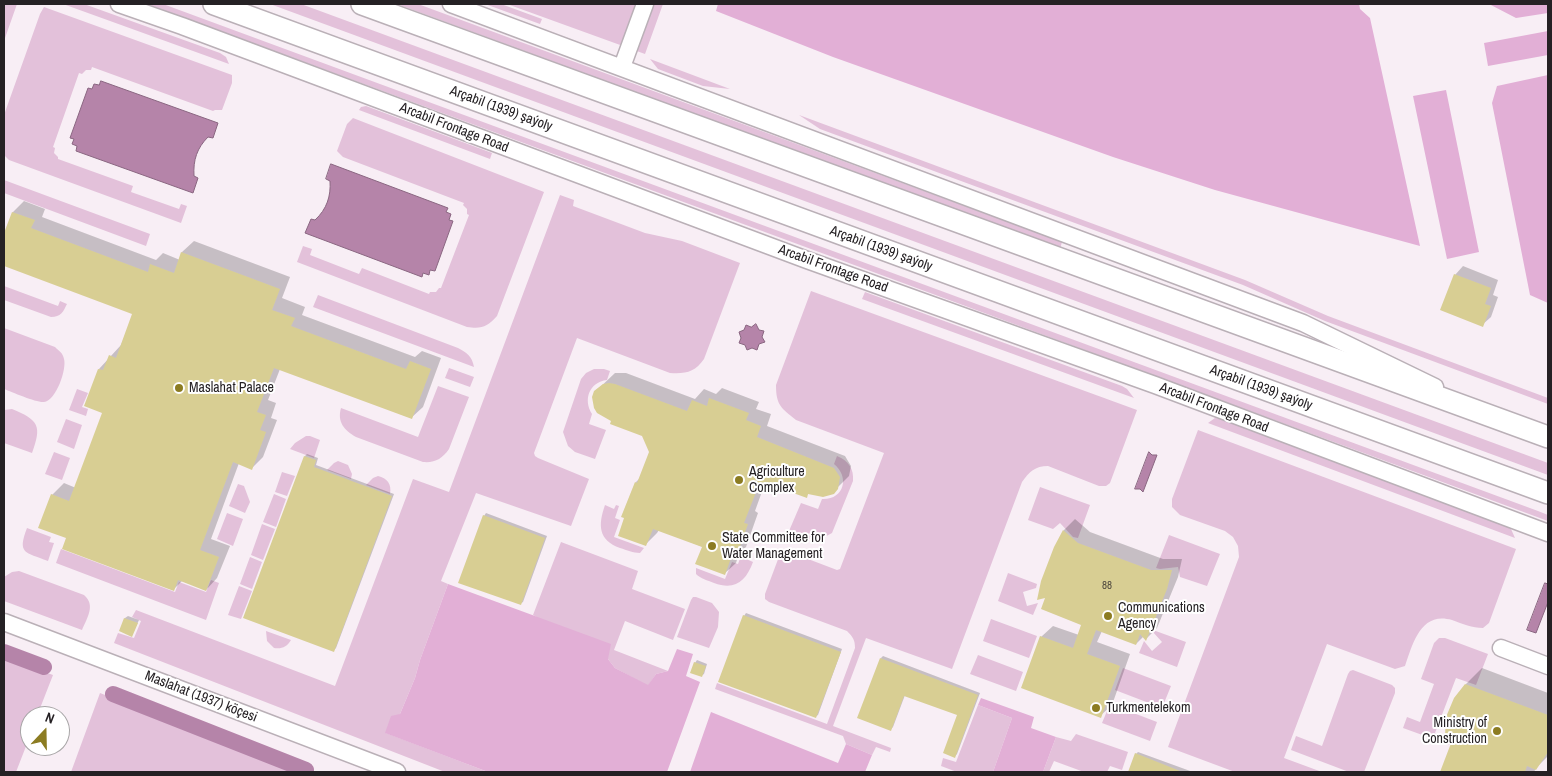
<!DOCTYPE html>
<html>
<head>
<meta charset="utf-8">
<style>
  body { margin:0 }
  #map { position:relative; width:1552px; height:776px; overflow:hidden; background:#f8eef5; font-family:"Archivo Narrow",sans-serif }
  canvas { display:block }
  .frame { position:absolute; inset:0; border:5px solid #252124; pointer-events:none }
  .north { position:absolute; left:20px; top:706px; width:50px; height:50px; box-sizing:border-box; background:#fff; border:1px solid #a8a6a7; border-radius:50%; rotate:21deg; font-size:14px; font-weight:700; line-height:20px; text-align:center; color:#252124 }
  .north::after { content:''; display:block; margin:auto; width:18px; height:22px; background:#8c7c22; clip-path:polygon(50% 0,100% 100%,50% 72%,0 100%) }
</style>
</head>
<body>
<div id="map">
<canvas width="1552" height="776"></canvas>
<div class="frame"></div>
<div class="north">N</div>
</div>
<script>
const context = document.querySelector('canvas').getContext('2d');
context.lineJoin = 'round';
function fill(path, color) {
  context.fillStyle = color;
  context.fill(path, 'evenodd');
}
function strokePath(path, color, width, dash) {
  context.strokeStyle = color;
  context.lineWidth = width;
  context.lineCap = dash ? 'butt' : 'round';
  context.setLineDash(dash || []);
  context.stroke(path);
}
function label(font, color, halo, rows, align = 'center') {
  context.font = font + ' "Archivo Narrow",sans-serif';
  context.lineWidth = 4;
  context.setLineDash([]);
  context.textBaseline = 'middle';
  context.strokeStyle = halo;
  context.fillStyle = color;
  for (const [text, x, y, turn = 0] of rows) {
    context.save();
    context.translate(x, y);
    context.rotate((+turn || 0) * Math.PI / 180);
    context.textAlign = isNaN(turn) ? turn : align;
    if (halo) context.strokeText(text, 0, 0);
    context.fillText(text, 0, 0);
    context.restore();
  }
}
fill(new Path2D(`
  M4,4H17L4,41Z
  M63,4H84L220,53L226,57L229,64Z
  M147,4H163L1538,511L1548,515V521Z
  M270,4H301L1548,463V475Z
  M397,4H418L1062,242L1060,249Z
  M485,4H501L542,19L540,24Z
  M507,4H663L645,54Z
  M44,7L232,75V83L222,110H215L213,111L92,67L91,70H86L82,74L79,73L53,147L55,148L54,153L58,157V159L133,186L131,192L179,209L181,204L187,206L181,223L9,160L4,155V115L40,14Z
  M650,59L730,89L703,86L658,69Z
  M366,106L492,153L490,159L359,110L361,107Z
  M799,115L1245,280L1328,316L1548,398V404L1325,321L1243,285L820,129Z
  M353,118L544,192L497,316C487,327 482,329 467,327L297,262L303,246L312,249L310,255L359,274L362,268L429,294L430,292H436L439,288H441L469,215L467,214V209L463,205L464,203L343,157L337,151L347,124Z
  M4,180L150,234L146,246L4,193Z
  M560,195L574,200L573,206L645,233L682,241L740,263L704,359C695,372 686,374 670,373L577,338L534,453L535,456L538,458L589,479L571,526L476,493L441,581L448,584L420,660L415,678L400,714L386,733L488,772H445L114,643L118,633L134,638L141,621L132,617L136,610L335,686L413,479L449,492Z
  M4,286L58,306L60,301L67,304C63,312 61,317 51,317L4,300Z
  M811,291L1137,410L1110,483L1106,486H1099L1048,466C1035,466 1029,472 1022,482L952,669L866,638L833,726L891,748L890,752L876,747L872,755L846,744L843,736L715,689L717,683L827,724L855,648C855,640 853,637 847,631L769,602L765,599V594L780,554L782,551H787L837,570L840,569L884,453L796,420C781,408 776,405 776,385Z
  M865,292L1122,386L1127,389L1134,398L862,299Z
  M318,295L458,348C467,353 472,356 474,367L313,307Z
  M4,328L55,347C59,351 63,353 64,359C67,369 56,401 44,402C37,403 12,392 4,389Z
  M449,368L474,377L470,387L445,378Z
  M594,369H604L610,371L607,380C589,382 583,400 592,414L589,424L606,430L595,459L575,452L568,446L563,432L581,379L586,373Z
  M438,386L469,397L449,449C442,459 435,463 423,462L356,437C344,430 337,422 341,408L418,437Z
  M77,389L88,393L82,407L88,409L86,416L69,410Z
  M12,409C39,420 42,426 32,453L4,443V410Z
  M1215,418L1221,419L1506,526L1511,529L1515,538L1208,423Z
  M66,419L82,425L74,449L57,442Z
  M1198,430L1516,549L1489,623L1483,628C1472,628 1463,624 1452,620C1421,611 1413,643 1405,666L1395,669L1327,644L1284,758L1322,772H1235L1168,747L1239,557L1238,546L1233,537L1225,531L1180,515L1172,507V499Z
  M306,436H310L320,440L314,458L290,449L295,443Z
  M54,452L70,458L62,480L45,474Z
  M837,456C849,461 854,469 853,481L832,533L819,540L809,539L789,531L801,503L818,509L822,499C844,500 850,477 834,464Z
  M338,461L348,465L352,474L351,479L327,470L334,463Z
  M282,472L295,476L287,496L275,492Z
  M378,476C387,478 392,484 390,494L366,485L373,478Z
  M238,484L244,486L250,502L245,513L229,506Z
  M1040,487L1090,505L1078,538L1073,537L1060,523L1053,529L1028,520Z
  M274,494L286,499L276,527L263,522Z
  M605,505L614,509L616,505L619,506L615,518L620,520L614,537L644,548L640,553C633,553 627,550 620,548C598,540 598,525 605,505Z
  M227,513L243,519L233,546L217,539Z
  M262,524L275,529L263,560L251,555Z
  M27,528L51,537L49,542L54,543L48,561C25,552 17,554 27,528Z
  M1169,535L1220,554L1207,586L1180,577L1178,567L1160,569L1156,568Z
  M561,542L638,571L632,589L685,609L673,640L625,621L614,650L668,671L656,674L648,686L615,668L608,659L533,615Z
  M61,549L175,592L179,582L206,592L211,580L219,583L206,620L56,563Z
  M742,553L745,554L744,558L753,562C746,581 735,591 714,583C707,580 701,579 696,574V568L725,579L732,562L738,564Z
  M250,557L262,562L252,589L240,584Z
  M19,571L84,595C96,605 87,618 82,630L4,601V577L12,572Z
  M1008,573L1037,584L1036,588L1023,592L1027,606L1038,603L1033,615L998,601Z
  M239,586L252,591L241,619L228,615Z
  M693,597H696L712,603L719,612L718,627L709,648L677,637L691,600Z
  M991,619L1037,636L1029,658L983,641Z
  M1153,630L1186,642L1177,667L1139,653L1144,641L1152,651L1162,642L1152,631Z
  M266,631L291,640C287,647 282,649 274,648L267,641Z
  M1439,638H1445L1488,654L1476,685L1456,678L1435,733L1452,739L1450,745L1403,728L1407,717L1420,722L1434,684L1421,679L1434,643Z
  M978,655L1023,672L1016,691L970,674Z
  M4,657L53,675L37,716H30V736L16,772H4Z
  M1123,668L1171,686L1162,708L1115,690Z
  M1353,670L1392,685L1395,688V693L1364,772H1349L1291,750L1296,736L1322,746L1348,674L1350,671Z
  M100,693L304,772H71Z
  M1110,704L1157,722L1150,741L1102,723Z
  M978,705L1012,718L993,772H957L941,766L943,758L956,762Z
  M1076,734L1128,752L1122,770L1110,766L1107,772H1084L1054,761L1049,772H1043L1056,737L1071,741Z`), '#e3c1da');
fill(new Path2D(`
  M718,4H1359L1360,9L1370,18L1420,246L1215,190L1113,157L833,57L716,11Z
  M1489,4H1548V13L1516,18Z
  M1548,31V55L1488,66L1484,43Z
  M1548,75V303L1530,295L1492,103L1497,86Z
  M1446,90L1479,252L1447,259L1413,96Z
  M448,584L611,644L608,659L615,668L648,685L656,674L668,671L677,649L693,654L686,676L700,682L667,772H488L385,733L391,716L400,714L415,678L420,660Z
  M981,698L1034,717L1031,728L1056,737L1043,772H993L1012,718L978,705Z
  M711,712L838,763L846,744L872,755L865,772H690Z`), '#e2afd6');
const water = new Path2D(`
  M101,81L218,123L213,138L208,137C197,148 193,160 194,176L198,178L193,193L76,151L77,146L72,144L74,139L70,138L88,88L92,89L94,84L99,85Z
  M331,164L448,208L446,212L451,214L449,220L453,221L435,271L430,270L429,275L423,273L422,277L305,233L311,219L315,220C327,209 331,196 330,181L326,179Z
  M756,324L759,330L764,331L762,337L765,342L759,344L757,350L752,348L747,350L745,345L739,343L741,338L739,332L744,330L746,325L751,327Z
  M1149,452L1152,455H1157L1143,492L1140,489H1135Z
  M1545,583L1548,584V602L1536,633L1527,630Z`);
fill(water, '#b584a9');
strokePath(water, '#8a6681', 1);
fill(new Path2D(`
  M24,201L45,209L42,217L156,260L163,253L180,260L182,252L194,241L290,277L282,298L305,307L302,315L415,357L422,351L441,358L423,407L411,418L280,369L268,400L276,403L271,418L277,420L263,457L252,468L239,463L211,539L230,546L217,578L206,590L182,581L174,589L68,537L52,495L64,483L76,488L104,412L99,369L121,345L134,313L4,264V237L13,212Z
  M1463,266L1498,280L1493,295L1498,297L1491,317L1482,325L1455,275Z
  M615,373H626L695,399L704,389L716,394L722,388L759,402L756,409L771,414L767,426L845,456L851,466L849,476L833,492L809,493L806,496L771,483L764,486L755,511L758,513L746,547L739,553L736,563L724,574L703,547L659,530L657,533L646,544L636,482L641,477L650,452L643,435L613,421L595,392Z
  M307,454L318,458L316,465L394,494L336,648L333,651L305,456Z
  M486,513L547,536L523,602L520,604L484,516Z
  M1075,519L1090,532L1163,559H1182L1178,577L1157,628L1146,639L1144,636L1136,644L1102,631L1097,642L1130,654L1112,705L1100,716L1041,637L1053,626L1079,635L1083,624L1047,597L1055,548L1064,530Z
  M746,613L842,649L818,715L815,717L744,616Z
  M128,616L139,620L132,635L121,630L125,618Z
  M883,656L980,693L957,754L955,756L958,714L905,695L893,727L891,729L881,658Z
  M697,660L707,664L704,674L701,676L695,663Z
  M1482,668L1548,693V756L1536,768L1534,772H1442L1455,737L1466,684Z
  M1138,752L1193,772H1129L1136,754Z`), '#0003');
strokePath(new Path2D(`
  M4,652L44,667
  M113,694L306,770`), '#b584a9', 16);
fill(new Path2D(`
  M12,212L35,220L31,228L148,272L150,264L174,273L181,252L280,289L272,310L295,318L291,326L406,369L410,361L431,369L412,419L274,368L257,412L266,415L260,430L266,432L252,470L233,462L200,550L219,557L206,591L178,580L174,591L62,549L66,538L38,528L51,494L69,501L102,413L84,406L98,369L103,370L109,355L116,358L132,314L4,266V233Z
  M1454,274L1491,288L1485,304L1491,306L1483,327L1440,310Z
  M609,383L615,384L687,411L692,400L707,406L709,398L749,413L746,420L761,426L757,437L834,468L840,477L838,489L834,494L823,497L808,494L807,498L771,485L756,492L744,523L748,524L735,560L731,558L725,575L695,564L702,547L653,529L646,546L618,536L624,518L621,517L635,482L637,483L649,452L642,436L610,424L611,421L597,413L594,408L592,397L594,391L603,384Z
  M304,456L316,460L314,467L392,496L334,652L243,618Z
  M483,515L545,538L521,605L458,583Z
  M1063,530L1078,543L1151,570H1172L1167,589L1146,641L1140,634L1136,645L1096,630L1087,654L1120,666L1101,718L1021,688L1040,636L1073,648L1081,625L1041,609L1045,598L1037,600L1041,581L1054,547Z
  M743,615L841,652L816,718L718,682Z
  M124,618L138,623L132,637L119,631Z
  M880,658L978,695L955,758L943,753L957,715L904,696L891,731L857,718Z
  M694,662L706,666L702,677L690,673Z
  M1465,684L1548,715V752L1536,770L1527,766L1525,772H1440L1453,738L1445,735L1446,717L1454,698Z
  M1135,753L1180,771V772H1128Z`), '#d8ce93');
const minor = new Path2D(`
  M119,4L182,26L807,260L1155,385L1548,533
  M451,4L1303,323L1435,387
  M622,67L645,4
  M4,622L397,772
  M1501,648L1548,666`);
const major = new Path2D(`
  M214,4L1548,493
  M362,4L1548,437`);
strokePath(minor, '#bab0b7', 19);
strokePath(major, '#bab0b7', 24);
strokePath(minor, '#fff', 16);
strokePath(major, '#fff', 21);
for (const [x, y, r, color] of [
  [179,388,5,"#8c7c22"],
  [739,480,5,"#8c7c22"],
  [712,546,5,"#8c7c22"],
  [1108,616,5,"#8c7c22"],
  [1096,708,5,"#8c7c22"],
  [1497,731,5,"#8c7c22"]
]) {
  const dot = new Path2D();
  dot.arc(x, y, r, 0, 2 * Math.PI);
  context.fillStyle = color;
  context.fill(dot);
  strokePath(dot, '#fff', 2);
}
label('11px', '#524c40', null, [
  ["88",1107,586]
]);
label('14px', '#252124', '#fff', [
  ["Arçabil (1939) şaýoly",501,109,20],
  ["Arcabil Frontage Road",454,128,21],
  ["Arçabil (1939) şaýoly",881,249,20],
  ["Arcabil Frontage Road",833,269,20],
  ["Arçabil (1939) şaýoly",1261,388,20],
  ["Arcabil Frontage Road",1214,408,21],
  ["Maslahat (1937) köçesi",201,697,21]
]);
label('14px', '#252124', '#fff', [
  ["Maslahat Palace",189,388],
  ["Agriculture",749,472],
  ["Complex",749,488],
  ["State Committee for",722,538],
  ["Water Management",722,554],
  ["Communications",1118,608],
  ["Agency",1118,624],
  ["Turkmentelekom",1106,708],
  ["Ministry of",1487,723,"right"],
  ["Construction",1487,739,"right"]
], 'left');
</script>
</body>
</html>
